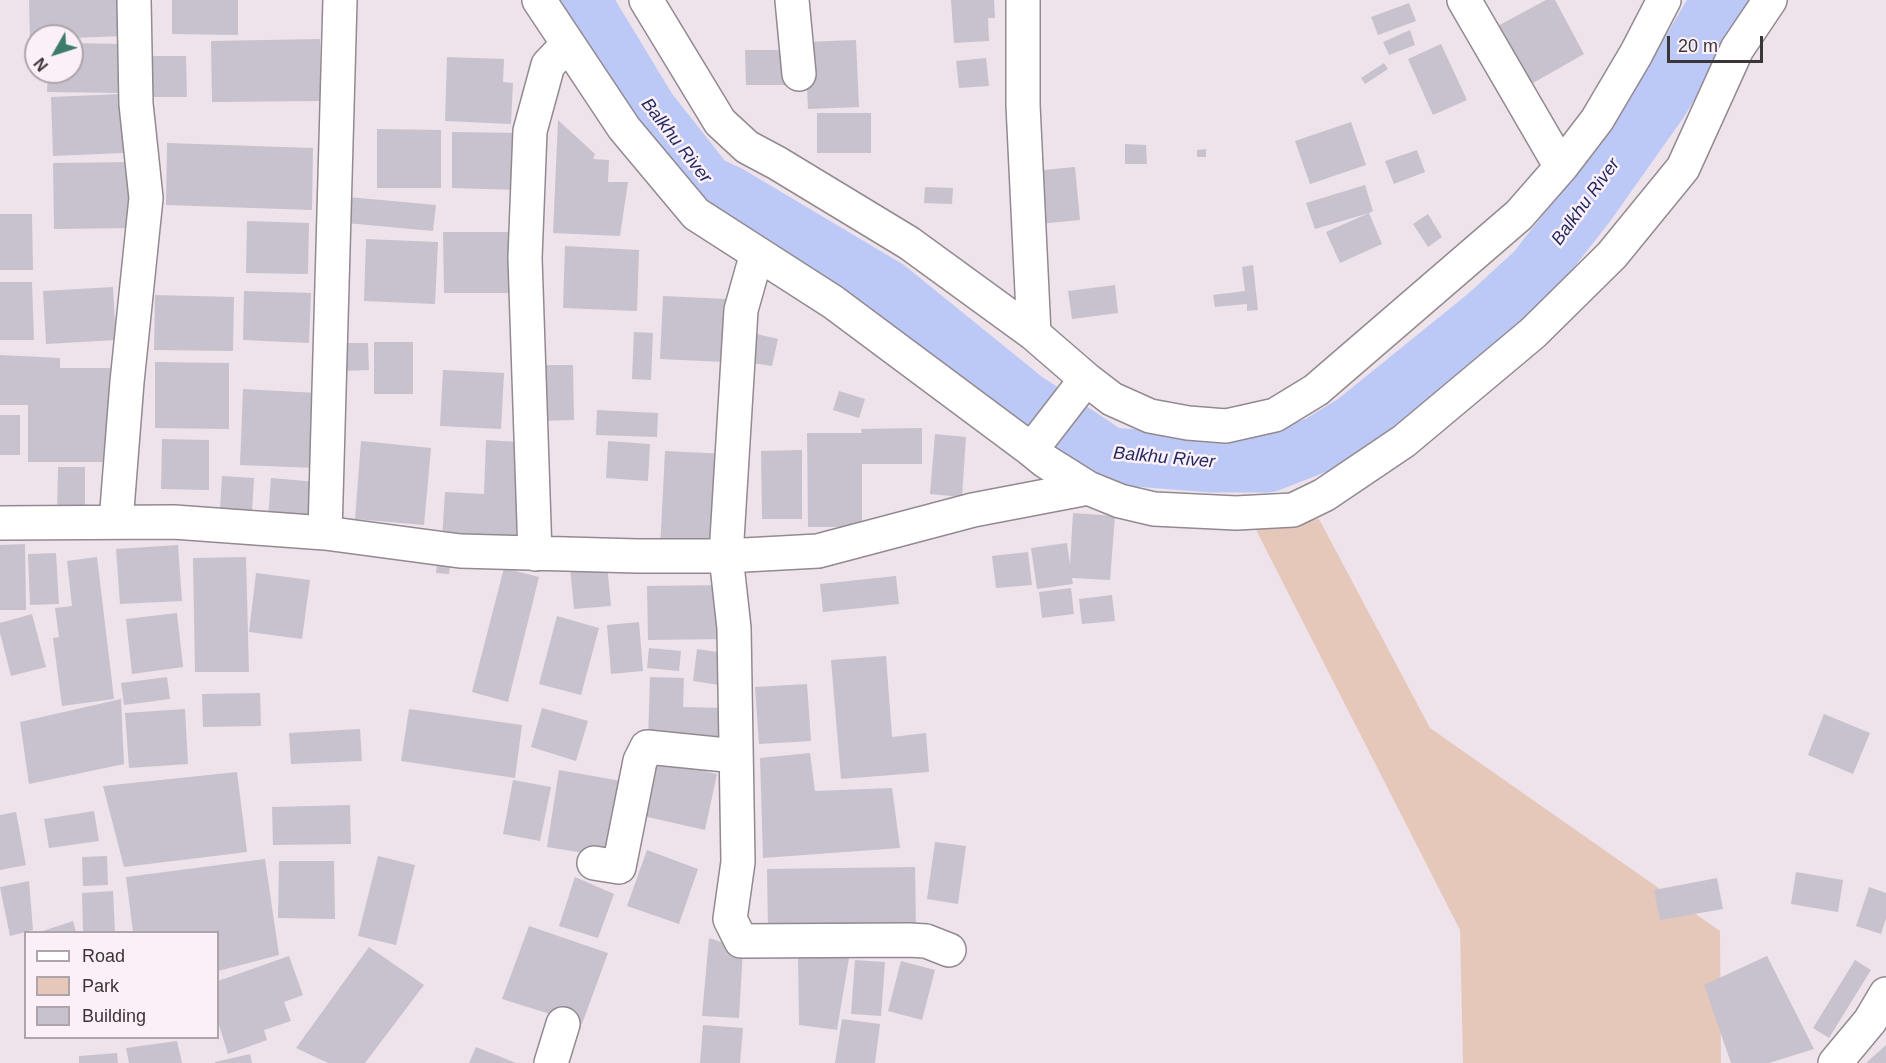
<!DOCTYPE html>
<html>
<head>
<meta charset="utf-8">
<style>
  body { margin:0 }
  #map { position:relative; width:1886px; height:1063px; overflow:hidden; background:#eee3eb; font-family:Arial,sans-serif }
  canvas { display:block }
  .legend { position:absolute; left:24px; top:931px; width:195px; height:108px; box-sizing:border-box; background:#fcf0f8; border:2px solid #aea5ab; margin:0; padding:8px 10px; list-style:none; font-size:18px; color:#3a3538 }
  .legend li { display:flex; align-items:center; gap:12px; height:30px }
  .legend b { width:30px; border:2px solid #aea5ab }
  .north { position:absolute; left:24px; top:24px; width:60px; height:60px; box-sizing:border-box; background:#fcf0f8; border:2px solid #aea5ab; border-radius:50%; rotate:231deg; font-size:16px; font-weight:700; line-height:24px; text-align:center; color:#3a3538 }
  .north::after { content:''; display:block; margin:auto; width:21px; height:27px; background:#3c7c6a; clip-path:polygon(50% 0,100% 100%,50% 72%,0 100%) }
  .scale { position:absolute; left:1667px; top:36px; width:96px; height:27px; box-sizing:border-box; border:3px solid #3a3538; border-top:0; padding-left:8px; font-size:18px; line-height:21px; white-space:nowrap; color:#3a3538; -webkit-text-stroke:4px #fcf0f8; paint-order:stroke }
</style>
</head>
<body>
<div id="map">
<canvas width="1886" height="1063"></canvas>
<ul class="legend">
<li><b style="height:8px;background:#fff"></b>Road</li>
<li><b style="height:16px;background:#e6c8bb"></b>Park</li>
<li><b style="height:16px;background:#c7c2cd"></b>Building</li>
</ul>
<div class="north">N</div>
<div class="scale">20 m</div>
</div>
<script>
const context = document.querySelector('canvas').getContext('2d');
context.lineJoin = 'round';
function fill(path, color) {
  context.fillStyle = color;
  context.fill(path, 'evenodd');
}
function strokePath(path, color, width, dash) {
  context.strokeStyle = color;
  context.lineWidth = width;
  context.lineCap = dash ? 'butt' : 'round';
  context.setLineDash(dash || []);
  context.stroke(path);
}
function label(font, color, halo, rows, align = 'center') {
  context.font = font + ' Arial,sans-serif';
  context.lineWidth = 5;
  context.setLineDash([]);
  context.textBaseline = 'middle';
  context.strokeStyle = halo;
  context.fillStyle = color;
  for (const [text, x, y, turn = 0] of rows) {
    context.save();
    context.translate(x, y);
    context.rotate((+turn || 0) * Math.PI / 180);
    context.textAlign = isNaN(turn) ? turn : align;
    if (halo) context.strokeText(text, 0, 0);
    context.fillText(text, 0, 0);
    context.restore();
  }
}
fill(new Path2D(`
  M1319,519L1430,728L1720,931L1721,1063H1463L1460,930L1253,524Z`), '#e6c8bb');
strokePath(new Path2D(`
  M582,0L648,109L707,184L729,194L887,288L1024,399L1110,456L1213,464H1268L1319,444L1355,422L1486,316L1535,271L1586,206L1661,100L1720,0`), '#bcc9f6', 57);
fill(new Path2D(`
  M29,0H125L124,36L72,38V36H36V39H30Z
  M172,0H238V35L172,34Z
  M951,0H994L995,18H988L989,41L954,43Z
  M1546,0H1555L1584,54L1526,87L1494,28Z
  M1409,3L1416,21L1378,35L1371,17Z
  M1410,30L1415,45L1389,55L1383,42Z
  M320,39L321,101L212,102L211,41Z
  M856,40L859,107L808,109L805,42Z
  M72,43L122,44V93L47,92L48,72H72Z
  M1441,44L1467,100L1433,115L1408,59Z
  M745,50H792V85H746Z
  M143,56H186L187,97H143Z
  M447,57L504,59L503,82L513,83L511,124L445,121Z
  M986,58L989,86L959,88L956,61Z
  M1384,63L1388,69L1365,84L1361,78Z
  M121,94L124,153L53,156L51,97Z
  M817,113H871V153H817Z
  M558,120L595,154L593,159L609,160L608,182H628L620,236L553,233Z
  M1351,122L1366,165L1310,184L1295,141Z
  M377,129L441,130V188H377Z
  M452,132L520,133V190L452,188Z
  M167,143L313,148L312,210L166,205Z
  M1125,144L1146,145L1147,164H1125Z
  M1206,149V157H1197V150Z
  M1417,150L1425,172L1394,184L1385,161Z
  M134,162L136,228L54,229L53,163Z
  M1075,167L1080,220L1038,224L1033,171Z
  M1365,185L1373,211L1369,213L1382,244L1340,263L1326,232L1369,213L1315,229L1306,203Z
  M925,187L953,188L952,204L924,203Z
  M348,197L436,205L433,231L346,223Z
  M0,214H32L33,270H0Z
  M1428,214L1442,237L1428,247L1413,224Z
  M247,221L309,223L308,274L246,273Z
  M443,232H523V293H444Z
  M366,239L438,242L435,304L364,301Z
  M565,246L639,250L637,311L563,308Z
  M1253,265L1258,310L1247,311V304L1215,307L1213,295L1245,291L1242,267Z
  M0,282H32L34,340H0Z
  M1115,285L1118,313L1072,319L1068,291Z
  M113,287L116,340L46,344L43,291Z
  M244,291L311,293L309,343L243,340Z
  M155,295L234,297L233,351L154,350Z
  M663,296L727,299L724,362L660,359Z
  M634,332L653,333L651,380L632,379Z
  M757,334L778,339L772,366L752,363Z
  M374,342H413V394H374Z
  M339,343H368L369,370L340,371Z
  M0,355L60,358V368H114V462H28V405H0Z
  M155,362L229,363V429L155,428Z
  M536,365H573L574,420L537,421Z
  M443,370L504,373L501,429L440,426Z
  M243,389L318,393L316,468L240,465Z
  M839,391L865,399L859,418L833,410Z
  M597,410L658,413L657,437L596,435Z
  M0,415H20V455H0Z
  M922,428V464H862V527H808L807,433H862L861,429Z
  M935,434L966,437L962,497L930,494Z
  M162,439L209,440V490L161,489Z
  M486,440L519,442L516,544L442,539L445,492L484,494Z
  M361,441L431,448L424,525L355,519Z
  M608,441L650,444L648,481L606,478Z
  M802,450V519H762L761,451Z
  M665,451L727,454L722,554L660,550Z
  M58,467H85V517H57Z
  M222,476L254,478L252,513L220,510Z
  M271,478L317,482L314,521L268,518Z
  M1073,513L1115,516L1110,580L1072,578L1073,584L1037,589L1031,548L1067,543L1070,565Z
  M25,544L26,610H0V545Z
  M178,545L182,601L120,604L116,549Z
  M1028,552L1032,585L996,588L992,556Z
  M56,553L59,604L30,605L28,554Z
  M438,556L451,557L449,574L436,573Z
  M97,557L114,699L62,706L53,638L59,637L55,608L72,606L67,561Z
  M246,557L249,672H195L193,558Z
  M607,564L611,606L574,609L570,567Z
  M504,568L539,577L508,702L472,692Z
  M256,573L310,580L302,639L249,632Z
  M896,576L899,604L823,612L820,584Z
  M727,585V639L648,640L647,586Z
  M1071,588L1074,614L1042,618L1039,592Z
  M1112,595L1115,621L1082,624L1079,599Z
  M177,613L183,667L132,674L126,619Z
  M32,614L46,667L11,676L0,633V623Z
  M557,616L599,628L581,695L539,684Z
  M639,622L643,671L611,674L607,625Z
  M649,648L681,651L679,671L647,668Z
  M697,649L724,653L719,685L693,681Z
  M886,656L892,737L926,733L929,772L841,779L831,660Z
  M167,677L170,699L124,705L121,683Z
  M650,677L684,678L683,707L727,708L726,745L648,742Z
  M807,684L811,741L759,744L755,687Z
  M260,693L261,726L203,727L202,694Z
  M121,699L124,764L29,784L20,722Z
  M542,708L588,721L576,761L531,747Z
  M185,709L188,764L129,768L125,713Z
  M409,709L522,725L515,778L401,761Z
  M1824,714L1870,733L1853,774L1808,755Z
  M360,729L362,761L291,764L289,733Z
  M810,753L815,791L892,788L900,848L763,858L760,758Z
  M655,760L717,774L705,830L643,816Z
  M559,770L621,781L609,857L547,847Z
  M237,772L247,852L124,867L103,786Z
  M513,780L551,787L540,841L503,834Z
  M350,805L351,844L273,845L272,807Z
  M94,811L99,841L49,848L44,819Z
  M16,812L26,865L0,870V815Z
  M935,842L966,846L958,904L927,899Z
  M647,850L698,869L679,924L627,906Z
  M107,856L108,885L83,886L82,857Z
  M378,856L415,865L396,945L358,936Z
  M265,859L279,955L218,971V932H133L126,877Z
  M279,861H334L335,919L278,918Z
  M915,867L916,931L768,932L767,869Z
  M1796,872L1843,880L1838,912L1791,904Z
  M575,877L614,894L598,938L559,926Z
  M1717,878L1723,909L1660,920L1654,890Z
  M29,881L33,930L10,936L0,887Z
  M1869,887L1886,893V918L1881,934L1856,926Z
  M113,891L115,932H83L82,893Z
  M73,921L76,932H40Z
  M529,926L608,953L582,1024L502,999Z
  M709,938L743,949L739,1018L702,1016Z
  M369,947L424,985L365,1063H328L296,1048Z
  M798,954L849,958L837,1030L799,1025Z
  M289,956L303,995L284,1002L291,1021L264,1030L267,1040L228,1054L218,1022V981Z
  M1767,956L1814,1049L1769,1063H1731L1704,985Z
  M855,960L885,962L881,1016L851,1014Z
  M1855,960L1871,970L1829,1038L1813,1028Z
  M901,961L935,970L922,1020L888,1011Z
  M842,1019L880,1024L875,1063H835Z
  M703,1025L743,1028L740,1063H700Z
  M177,1041L182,1063H129L126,1048Z
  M1886,1045V1063H1866Z
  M476,1047L516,1063H469Z
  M117,1053L118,1063H79V1056Z
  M250,1054L252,1063H215V1062Z`), '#c7c2cd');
const street = new Path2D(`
  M539,0L624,128L696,214L833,302L1029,448
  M646,0L720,122L747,147L777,163L909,243L1034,334
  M792,0L799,74
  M1023,0V105L1034,334L1086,379L1042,436L1029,448L1045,461L1088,488
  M1464,0L1561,167
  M757,253L741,310L726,556L734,628L738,862L730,919L741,941L909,940L926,941L949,950
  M1086,379L1112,399L1150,416L1188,423L1226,426L1275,415L1316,390L1519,215L1561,167L1597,120L1636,54L1664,0
  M116,522L127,382L146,198L136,104L134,0
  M0,523L174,522L325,533L460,551L637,556H726L818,551L973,510L1088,488L1120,501L1154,509L1236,513L1293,510L1324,495L1404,441L1533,333L1612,255L1683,168L1737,49L1770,0
  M325,533L340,0
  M535,554L525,258L530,131L548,65L568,44
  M594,863L619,867L640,761L647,747L736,756
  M551,1063L563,1024
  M1835,1063L1870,1021L1886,994`);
strokePath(street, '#938990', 36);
strokePath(street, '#fff', 33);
label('italic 18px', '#1f295e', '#fcf0f8', [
  ["Balkhu River",676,141,52],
  ["Balkhu River",1586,202,-54],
  ["Balkhu River",1164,458,5]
]);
</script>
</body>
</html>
